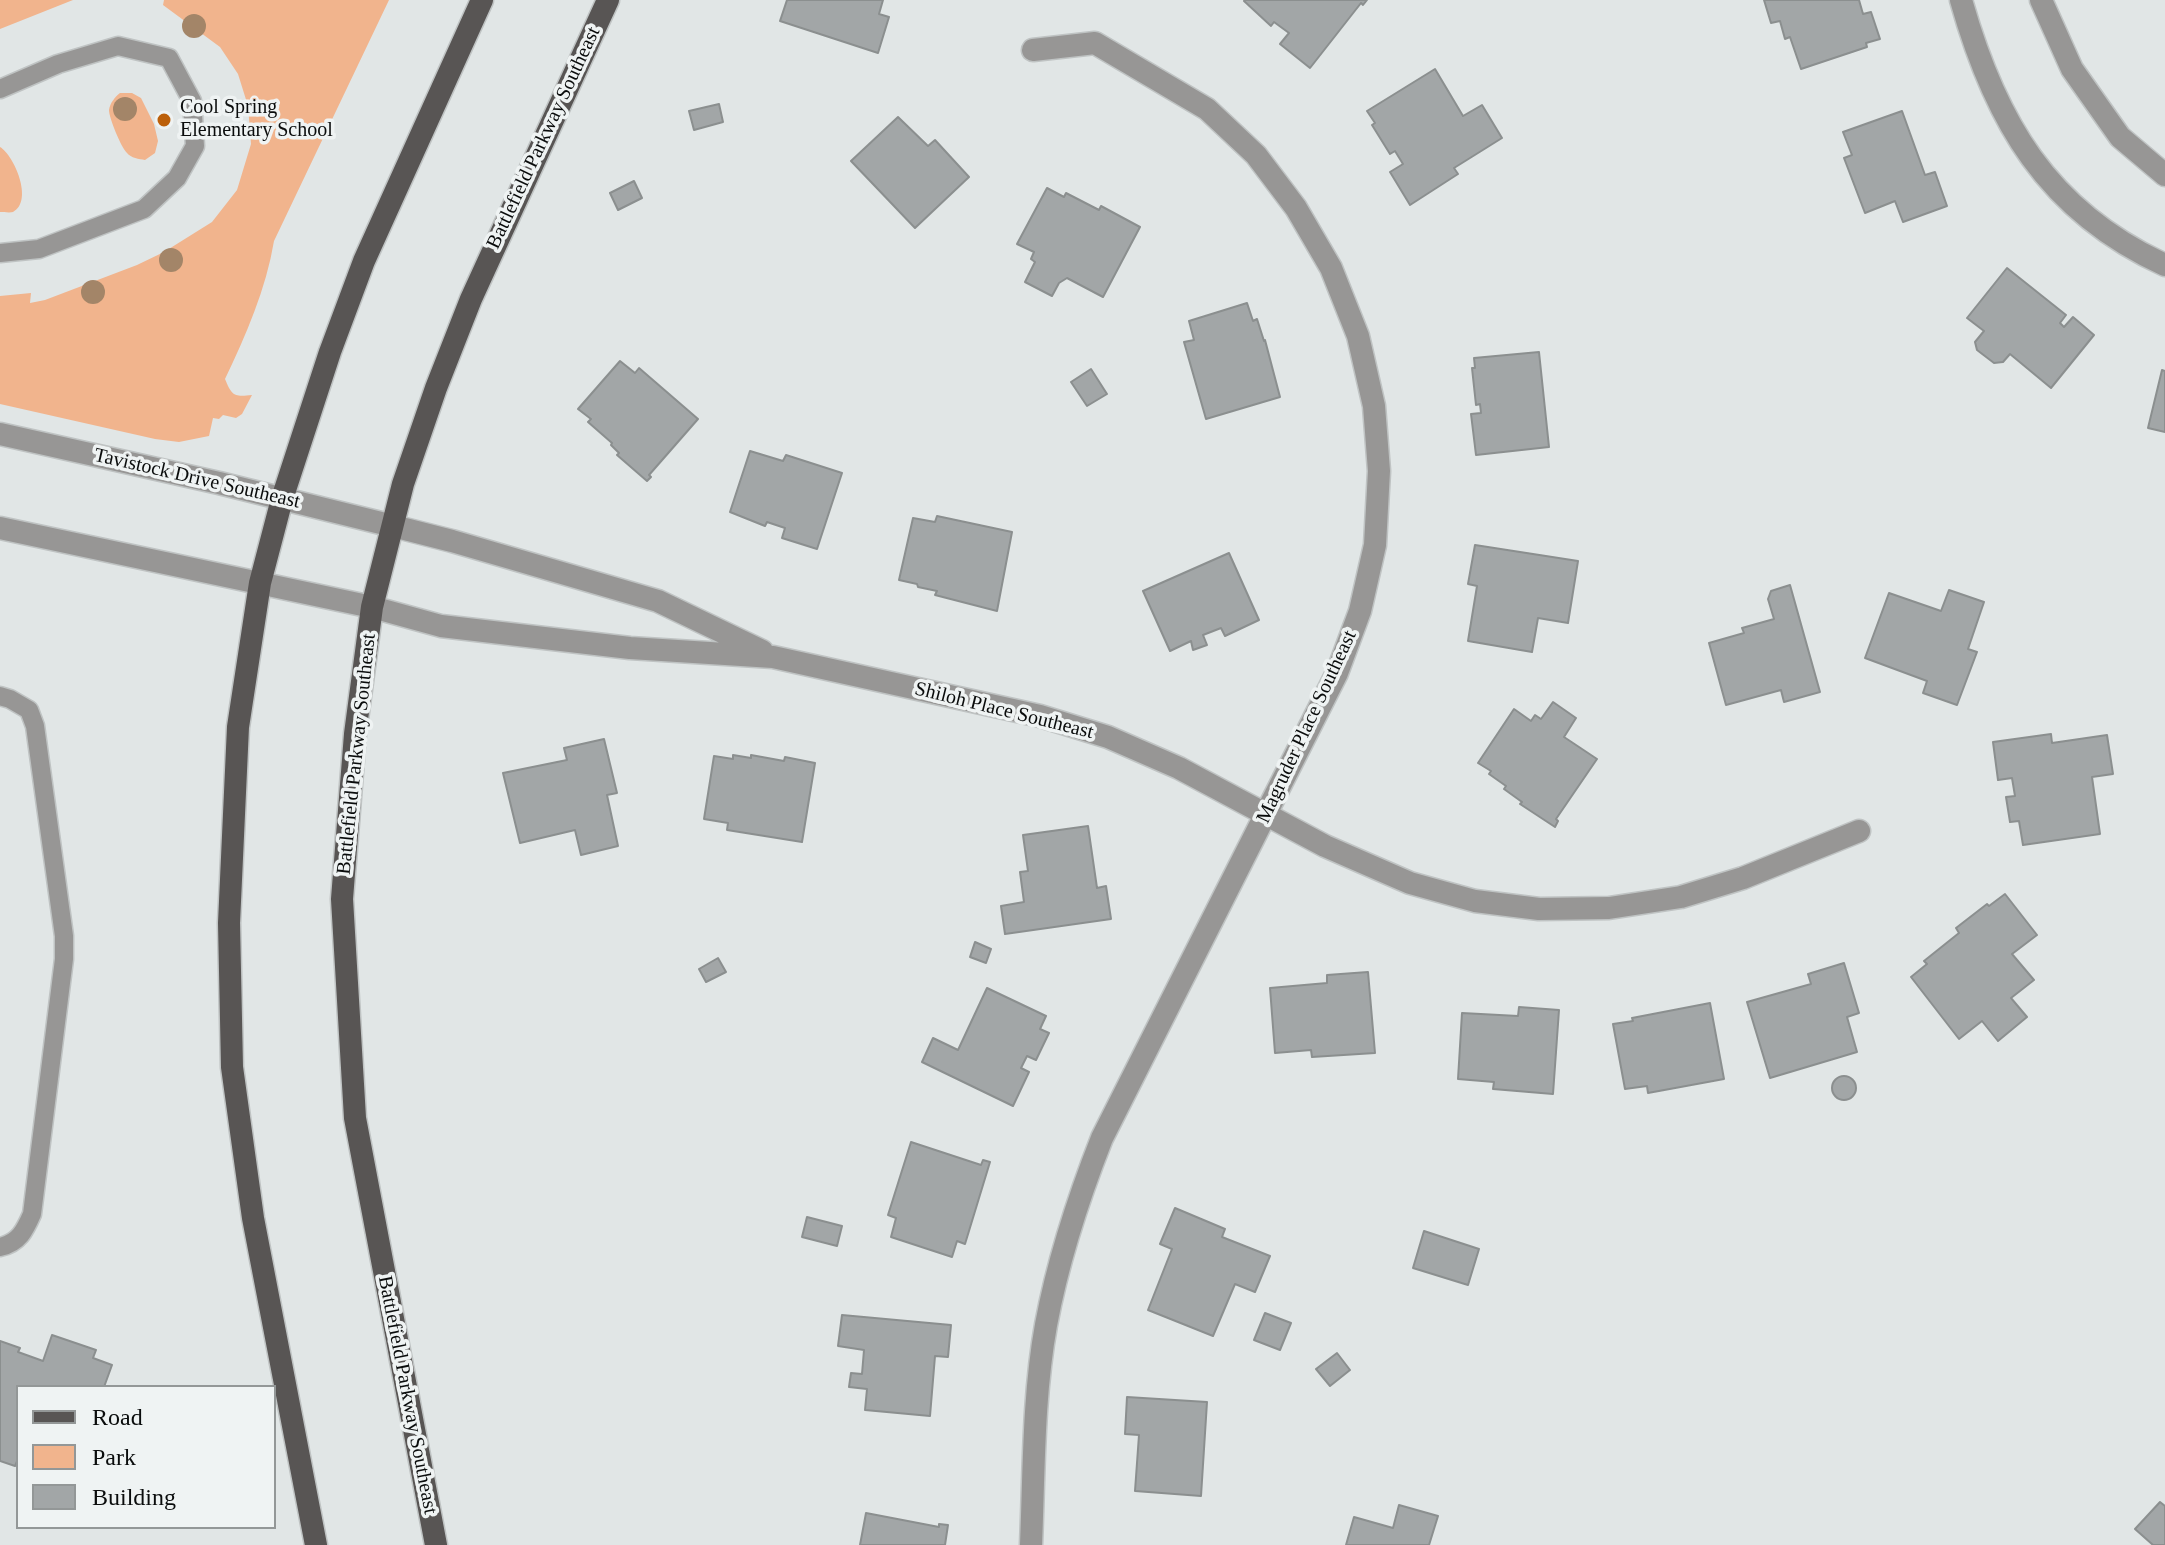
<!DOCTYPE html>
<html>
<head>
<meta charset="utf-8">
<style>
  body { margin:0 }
  #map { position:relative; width:2165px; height:1545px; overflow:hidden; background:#e1e6e6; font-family:"Times New Roman",serif }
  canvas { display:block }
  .legend { position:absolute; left:16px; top:1385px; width:260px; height:144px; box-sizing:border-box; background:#eff3f3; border:2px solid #939797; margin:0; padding:10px 14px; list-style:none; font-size:24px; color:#0a0c0c }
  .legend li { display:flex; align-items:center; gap:16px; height:40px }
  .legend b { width:40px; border:2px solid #939797 }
</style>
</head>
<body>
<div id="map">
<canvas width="2165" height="1545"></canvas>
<ul class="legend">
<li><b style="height:10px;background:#585554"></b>Road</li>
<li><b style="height:22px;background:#f1b48d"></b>Park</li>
<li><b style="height:22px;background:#a2a6a7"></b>Building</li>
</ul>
</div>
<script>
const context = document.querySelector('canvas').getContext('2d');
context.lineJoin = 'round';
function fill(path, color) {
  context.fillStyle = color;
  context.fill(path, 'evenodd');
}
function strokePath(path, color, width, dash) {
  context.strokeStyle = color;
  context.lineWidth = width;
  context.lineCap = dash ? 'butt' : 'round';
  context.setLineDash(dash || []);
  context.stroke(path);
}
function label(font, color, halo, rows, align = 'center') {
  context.font = font + ' "Times New Roman",serif';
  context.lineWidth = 7;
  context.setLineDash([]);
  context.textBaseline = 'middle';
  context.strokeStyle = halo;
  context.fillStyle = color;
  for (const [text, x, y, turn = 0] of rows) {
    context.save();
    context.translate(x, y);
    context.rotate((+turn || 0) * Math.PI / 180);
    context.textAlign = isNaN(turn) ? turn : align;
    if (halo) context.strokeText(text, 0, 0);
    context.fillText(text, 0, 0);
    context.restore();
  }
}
fill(new Path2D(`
  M0,0H73L0,29Z
  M164,0H389L274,241C266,289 246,335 225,379C232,396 234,397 252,395L242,414L236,418L223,415L219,419L213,418L209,436L179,442L155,439L0,404V296L31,293L30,303L45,300L137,265L164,252L212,222L237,190L251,144L248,106L238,74L220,47L163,5Z
  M120,93H132L141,98L154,124L158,141L155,153L145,160C139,159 131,158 127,153C121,147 109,118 109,110C110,103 115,97 120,93Z
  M0,147C14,155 34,201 13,212C10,213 3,212 0,212Z`), '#f1b48d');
const building = new Path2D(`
  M787,0H883L879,14L889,17L878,53L780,21Z
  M1245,0H1367L1363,5L1361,3L1310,68L1280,44L1289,33L1274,22L1271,26L1244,1Z
  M1764,0H1859L1863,14L1871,12L1880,39L1866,43L1867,47L1801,69L1790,37L1785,39L1780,21L1771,23Z
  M1435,69L1463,116L1482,105L1502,138L1454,168L1458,174L1410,205L1390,172L1403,164L1395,151L1390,154L1372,125L1375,123L1367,111Z
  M719,104L723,122L694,130L689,111Z
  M1902,111L1925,175L1935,172L1947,206L1903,222L1895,201L1865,213L1844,158L1852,155L1843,132Z
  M898,117L928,146L935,140L969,177L915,228L851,161Z
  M634,181L642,198L618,210L610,193Z
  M1047,188L1064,197L1066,193L1099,210L1101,206L1140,227L1103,297L1067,278L1059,283L1052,296L1025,282L1035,262L1031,259L1034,252L1017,244Z
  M2007,268L2066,315L2060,323L2064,327L2073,317L2094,335L2051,388L2010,354L2003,362L1994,363L1977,350L1975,342L1984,331L1967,318Z
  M1247,303L1253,321L1257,319L1264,341L1265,340L1280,397L1206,419L1184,342L1194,340L1189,321Z
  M1539,352L1549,447L1476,455L1471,414L1481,413L1480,404L1476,405L1472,368H1475L1474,358Z
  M620,361L635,373L639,368L698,419L649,475L651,477L647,481L617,455L619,453L611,445L612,443L588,422L591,419L578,409Z
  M1091,369L1107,394L1087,406L1071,382Z
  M2162,370L2165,371V432L2148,428Z
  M750,451L783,461L786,455L842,473L817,549L782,538L785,528L767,522L765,526L730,512Z
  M937,516L1012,532L997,611L935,595L937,591L918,587L917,584L899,580L913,518L935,522Z
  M1475,545L1578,561L1568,623L1538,618L1532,652L1468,641L1477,586L1468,584Z
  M1229,553L1259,620L1225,636L1221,628L1203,635L1207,645L1193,650L1191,641L1170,651L1143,591Z
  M1790,585L1820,692L1784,702L1781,690L1726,705L1709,643L1744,633L1742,628L1774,619L1768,599L1771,591Z
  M1949,590L1984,602L1968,649L1977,652L1957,705L1923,693L1927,681L1865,658L1889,593L1941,611Z
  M1553,702L1576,718L1564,737L1597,759L1556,819L1558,821L1555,827L1520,804L1522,802L1504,789L1506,786L1489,774L1491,771L1478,763L1514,709L1531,721L1535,715L1541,719Z
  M2051,734L2052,743L2107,735L2113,774L2092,777L2100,834L2023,845L2019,821L2010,822L2006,797L2015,796L2012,778L1998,780L1993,742Z
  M604,739L617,793L607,795L618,846L581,855L575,830L520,843L503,773L567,760L564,748Z
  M733,755L751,758V755L784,761L785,757L815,763L802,842L727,830L728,823L704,819L714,756L733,759Z
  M1088,826L1097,888L1106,886L1111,919L1005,934L1001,906L1024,902L1020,872L1028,871L1023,835Z
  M2005,894L2037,935L2012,954L2034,980L2011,998L2027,1017L1998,1041L1982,1021L1959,1039L1911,977L1927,964L1924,961L1959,933L1956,928L1987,904L1989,906Z
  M975,942L991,949L986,963L970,957Z
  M718,958L726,972L706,982L699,969Z
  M1844,963L1859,1013L1847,1017L1857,1052L1770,1078L1747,1002L1811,984L1808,974Z
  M1368,972L1375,1053L1312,1057L1311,1050L1275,1053L1270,988L1327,983V975Z
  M987,988L1046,1016L1040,1029L1049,1033L1036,1060L1027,1056L1021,1068L1029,1072L1013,1106L922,1062L933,1038L958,1050Z
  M1710,1003L1724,1079L1648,1093L1647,1086L1625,1089L1613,1024L1633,1021L1632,1018Z
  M1519,1007L1559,1010L1553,1094L1493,1089L1494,1082L1458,1079L1462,1013L1518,1016Z
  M1832 1088a12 12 0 1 1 24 0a12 12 0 1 1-24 0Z
  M911,1142L981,1165L983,1160L990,1162L965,1244L957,1241L952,1257L891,1237L896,1218L888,1215Z
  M1175,1208L1225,1229L1222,1237L1270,1256L1255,1292L1235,1284L1213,1336L1148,1310L1172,1249L1160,1244Z
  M807,1217L842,1226L837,1246L802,1237Z
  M1424,1231L1479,1249L1468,1285L1413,1268Z
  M1265,1313L1291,1323L1280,1350L1254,1340Z
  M842,1315L951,1325L948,1357L935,1356L930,1416L865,1410L867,1389L849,1387L851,1373L862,1374L864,1350L838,1346Z
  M52,1335L96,1350L93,1358L112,1365L104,1387H18V1459L15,1466L0,1461V1341L20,1348L18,1352L43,1361Z
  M1337,1353L1350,1370L1330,1386L1316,1369Z
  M1127,1397L1207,1402L1201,1496L1135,1491L1139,1435L1125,1434Z
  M2160,1502L2165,1506V1545H2153L2135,1529Z
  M1399,1505L1438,1516L1429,1545H1346L1354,1517L1393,1528Z
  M866,1513L939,1527V1524L948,1525L945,1545H860Z`);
fill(building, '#a2a6a7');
strokePath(building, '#8b8f8f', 2);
const service = new Path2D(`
  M0,89L58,64L118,46L169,58L192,101L195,146L177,178L144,209L39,249L0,253
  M0,696L10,699L29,710L35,726L64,936V959L32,1214C25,1230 19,1243 0,1247`);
const minor = new Path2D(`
  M1961,0C1995,121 2047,211 2165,265
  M2041,0L2072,69L2120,137L2165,175
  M393,526L452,541L658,601L762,651
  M372,607L441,626L630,648L773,657L1040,716L1108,737L1179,768L1325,846L1410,883L1475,901L1539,909L1609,908L1681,897L1743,878L1859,831
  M1031,1545C1034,1472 1033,1397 1046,1325C1058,1260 1078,1199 1102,1138L1337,673L1360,611L1375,545L1379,471L1374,406L1358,336L1331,268L1296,208L1256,155L1207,109L1095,43L1033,50`);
const tertiary = new Path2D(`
  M0,434L219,483L393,526
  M0,528L372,607`);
const primary = new Path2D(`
  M316,1545L253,1218L232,1067L229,923L238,727L260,583L282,499L330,352L364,261L482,0
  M436,1545L355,1118L342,899L355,734L372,607L403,484L436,388L471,299L608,0`);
strokePath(service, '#bfc3c3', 21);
strokePath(minor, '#bfc3c3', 25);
strokePath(tertiary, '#bfc3c3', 25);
strokePath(primary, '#bfc3c3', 25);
strokePath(service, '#979695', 18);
strokePath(minor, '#979695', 22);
strokePath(tertiary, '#979695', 22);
strokePath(primary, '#585554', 22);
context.fillStyle = '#a38568';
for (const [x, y] of [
  [194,26],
  [125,109],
  [171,260],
  [93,292]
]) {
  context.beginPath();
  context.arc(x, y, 12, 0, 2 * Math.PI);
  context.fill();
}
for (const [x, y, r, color] of [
  [164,120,8,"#bc600a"]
]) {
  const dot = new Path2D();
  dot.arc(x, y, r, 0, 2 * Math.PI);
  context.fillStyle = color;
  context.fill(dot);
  strokePath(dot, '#eff3f3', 3);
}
label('20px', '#0a0c0c', '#eff3f3', [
  ["Cool Spring",180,108],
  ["Elementary School",180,131]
], 'left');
label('20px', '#0a0c0c', '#eff3f3', [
  ["Battlefield Parkway Southeast",544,138,-65],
  ["Tavistock Drive Southeast",197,479,13],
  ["Shiloh Place Southeast",1004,711,14],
  ["Magruder Place Southeast",1307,727,-65],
  ["Battlefield Parkway Southeast",357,754,-84],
  ["Battlefield Parkway Southeast",407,1395,79]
]);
</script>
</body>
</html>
